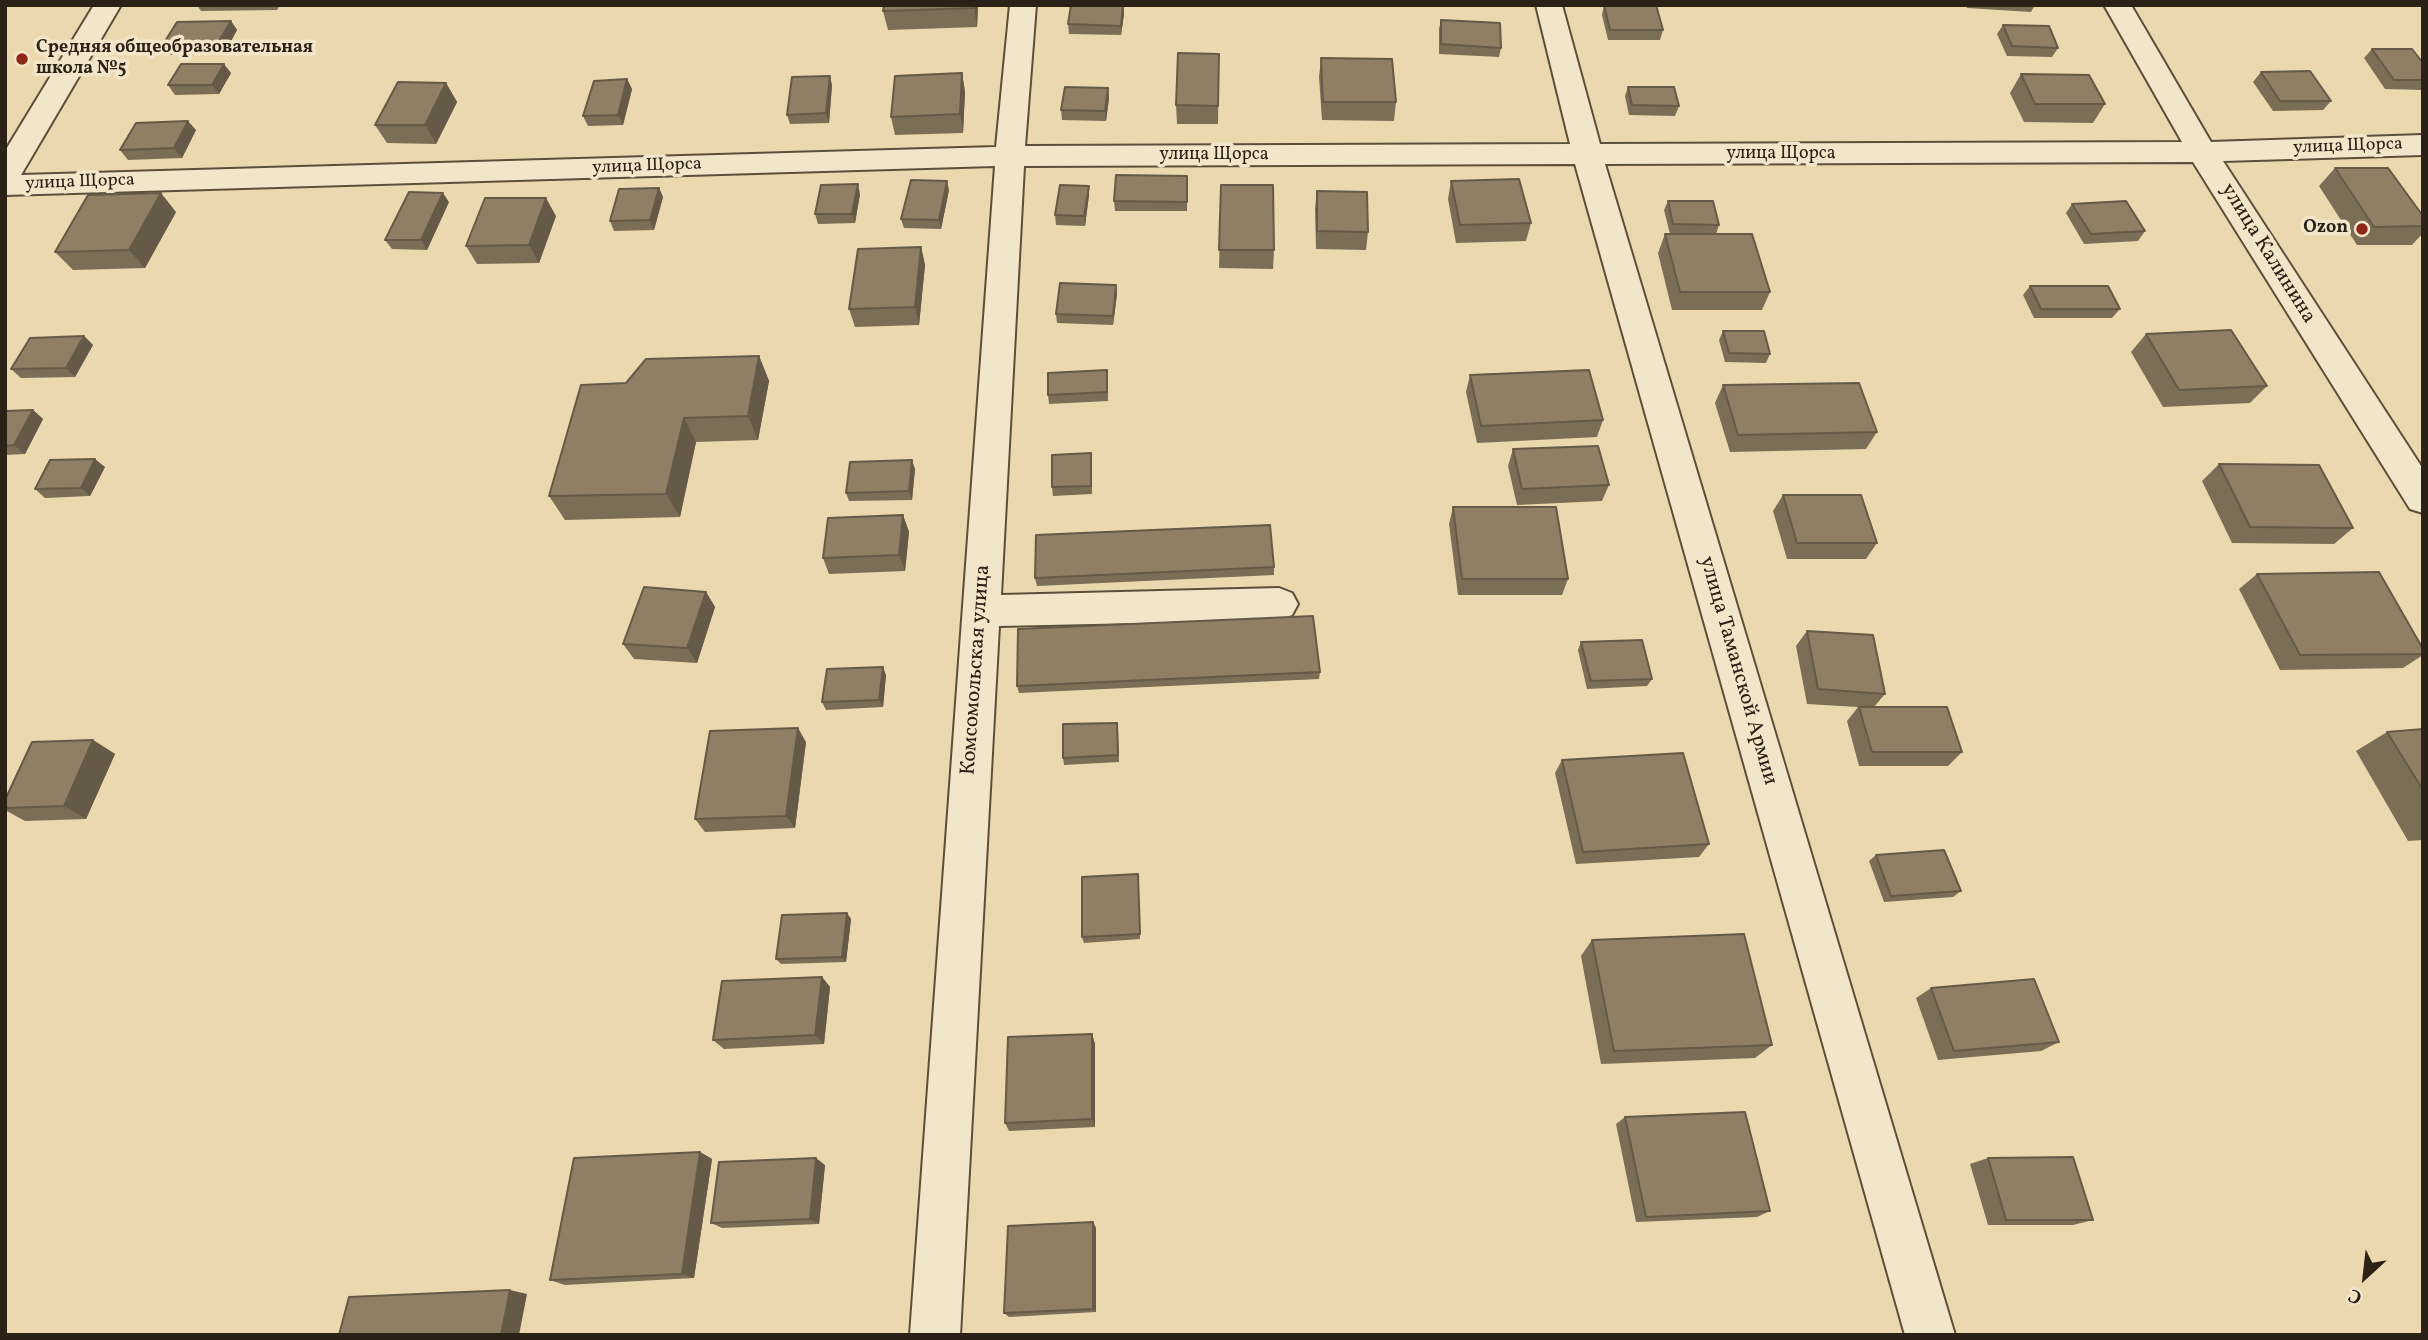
<!DOCTYPE html>
<html>
<head>
<meta charset="utf-8">
<style>
  body { margin:0 }
  #map { position:relative; width:2428px; height:1340px; overflow:hidden; background:#ebd8ae; font-family:Vollkorn,serif }
  canvas { display:block }
  .frame { position:absolute; inset:0; border:7px solid #2b2116; pointer-events:none }
  .north { position:absolute; left:2330px; top:1242px; width:70px; height:70px; -webkit-text-stroke:5px #f2e6ca; paint-order:stroke; rotate:207deg; font-size:19px; font-weight:700; line-height:28px; text-align:center; color:#2b2116 }
  .north::after { content:''; display:block; margin:auto; width:24px; height:32px; background:#2b2116; clip-path:polygon(50% 0,100% 100%,50% 72%,0 100%) }
</style>
</head>
<body>
<div id="map">
<canvas width="2428" height="1340"></canvas>
<div class="frame"></div>
<div class="north">С</div>
</div>
<script>
const context = document.querySelector('canvas').getContext('2d');
context.lineJoin = 'round';
function strokePath(path, color, width, dash) {
  context.strokeStyle = color;
  context.lineWidth = width;
  context.lineCap = dash ? 'butt' : 'round';
  context.setLineDash(dash || []);
  context.stroke(path);
}
function fill(path, color) {
  context.fillStyle = color;
  context.fill(path, 'evenodd');
}
function label(font, color, halo, rows, align = 'center') {
  context.font = font + ' Vollkorn,serif';
  context.lineWidth = 7;
  context.setLineDash([]);
  context.textBaseline = 'middle';
  context.strokeStyle = halo;
  context.fillStyle = color;
  for (const [text, x, y, turn = 0] of rows) {
    context.save();
    context.translate(x, y);
    context.rotate((+turn || 0) * Math.PI / 180);
    context.textAlign = isNaN(turn) ? turn : align;
    if (halo) context.strokeText(text, 0, 0);
    context.fillText(text, 0, 0);
    context.restore();
  }
}
const minor = new Path2D(`
  M94,5H121L21,175L996,147L1010,5H1036L1025,146L1570,144L1536,5H1562L1600,144L2182,142L2104,5H2131L2211,142L2423,135V155L2223,161L2423,469V513L2410,509L2193,162L1605,164L1955,1335H1905L1575,164L1024,166L1001,595L1279,588L1292,593L1298,604L1292,615L1279,620L999,626L960,1335H910L995,166L5,195V151Z`);
strokePath(minor, '#5b4f3c', 4);
fill(minor, '#f2e6ca');
fill(new Path2D(`
  M197,5H280L277,10L201,11Z
  M884,5H978L977,27L888,30L883,11Z
  M1124,5V14L1121,35L1069,34L1068,24Z
  M1604,5L1663,30L1660,40H1608L1602,15Z
  M1966,5H2035L2031,12L1967,8Z
  M1441,20L1501,48L1499,57L1439,54V29Z
  M231,21L237,30L224,54L169,55L162,46Z
  M2003,25L2058,48L2052,57L2007,56L1997,34Z
  M2372,49L2423,63V90L2385,89L2364,58Z
  M1219,54L1218,124H1177L1176,105Z
  M1321,58L1396,102L1394,121L1322,120L1319,77Z
  M2261,72L2331,101L2323,110L2273,111L2253,82Z
  M231,73L219,94L175,95L168,85Z
  M962,73L965,92L963,133L895,135L891,117Z
  M2021,74L2105,104L2093,123L2024,122L2010,93Z
  M627,79L632,89L623,125L588,126L583,116Z
  M446,83L457,102L436,144L387,143L375,125Z
  M832,85L829,123L790,124L787,115Z
  M1628,87L1679,106L1675,116L1629,115L1625,96Z
  M1108,88L1109,98L1106,121L1062,120L1061,110Z
  M196,130L182,158L128,160L120,150Z
  M2335,168L2423,216V233L2412,245H2357L2319,186Z
  M1187,176V211H1115L1114,201Z
  M1451,181L1531,223L1526,241L1456,243L1448,199Z
  M1221,185L1274,250L1273,269L1219,268Z
  M1089,186V195L1085,226L1056,225L1055,215Z
  M659,188L663,197L654,230L614,231L610,221Z
  M949,190L941,229L904,228L901,219Z
  M1317,191L1368,232L1366,250L1316,249L1315,209Z
  M860,194L855,223L818,224L815,214Z
  M1668,201L1719,225L1716,234L1770,292L1762,310H1672L1658,253L1665,234H1702H1670L1664,210Z
  M449,202L427,250L392,249L385,240Z
  M2072,204L2145,231L2138,241L2084,244L2066,213Z
  M176,212L145,268L73,270L55,252Z
  M556,216L539,263L477,264L466,246Z
  M921,247L925,265L919,325L855,327L849,309Z
  M1116,285L1117,294L1113,325L1057,323L1056,314Z
  M2030,286L2120,309L2112,318H2034L2023,295Z
  M1723,331L1770,354L1766,363L1725,362L1719,340Z
  M2146,334L2267,386L2250,403L2163,407L2131,352Z
  M84,336L93,345L75,377L21,378L11,369Z
  M759,356L769,381L758,440L696,442L680,517L565,520L549,496L626,383Z
  M1470,375L1603,420L1597,437L1477,443L1466,392Z
  M1108,379V401L1049,404L1048,395Z
  M1723,385L1877,432L1866,449L1730,452L1715,403Z
  M33,410L43,419L25,454L5,455V411Z
  M1513,449L1609,485L1602,501L1517,505L1508,466Z
  M1092,462V494L1053,496L1052,487Z
  M2219,464L2353,528L2334,544L2232,543L2202,481Z
  M105,467L90,496L45,498L35,489Z
  M915,469L912,500L849,501L846,493Z
  M1783,495L1877,543L1866,559H1787L1773,511Z
  M1453,507L1568,579L1562,595H1458L1449,524Z
  M903,515L909,532L905,571L829,574L823,558Z
  M1274,567V575L1037,586L1035,578Z
  M2257,574L2423,649V655L2403,668L2280,670L2239,589Z
  M706,592L715,607L697,663L634,659L623,644Z
  M1807,631L1885,694L1874,707L1962,752L1948,766H1859L1847,721L1858,707L1807,704L1796,646Z
  M1581,642L1652,679L1647,686L1587,689L1578,650Z
  M1320,672L1319,679L1019,693L1017,686Z
  M886,675L883,707L826,710L822,702Z
  M2423,729V840L2408,841L2356,751L2387,732Z
  M1118,730L1119,762L1064,765L1063,758Z
  M93,740L115,754L86,819L25,821L5,810V800Z
  M806,742L795,828L705,832L695,819Z
  M1562,760L1709,844L1699,857L1576,864L1555,773Z
  M1876,855L1961,891L1953,897L1884,902L1869,861Z
  M1138,874L1140,939L1084,943L1082,937Z
  M847,913L851,919L846,962L781,964L776,959Z
  M1592,940L1772,1045L1755,1058L1601,1064L1581,956Z
  M822,977L830,987L824,1044L724,1049L713,1040Z
  M1931,988L2059,1042L2041,1051L1938,1060L1916,998Z
  M1092,1034L1095,1044V1127L1009,1131L1005,1123Z
  M1625,1117L1770,1211L1757,1217L1636,1222L1616,1124Z
  M700,1152L712,1159L694,1278L565,1285L550,1280Z
  M1988,1158L2093,1220L2073,1225H1988L1970,1164Z
  M825,1165L819,1224L722,1228L711,1223Z
  M1093,1222L1096,1228V1312L1009,1317L1004,1313Z`), '#7b6e57');
fill(new Path2D(`
  M974,5H978L977,27L974,8Z
  M1123,5L1124,14L1121,35V26Z
  M231,21L237,30L224,54L217,44Z
  M224,64L231,73L219,94L212,85Z
  M962,73L965,92L963,133L960,114Z
  M830,76L832,85L829,123L826,113Z
  M627,79L632,89L623,125L618,115Z
  M446,83L457,102L436,144L425,125Z
  M1108,88L1109,98L1106,121L1105,111Z
  M188,121L196,130L182,158L174,148Z
  M947,181L949,190L941,229L939,220Z
  M858,184L860,194L855,223L852,214Z
  M1089,186V195L1085,226L1084,216Z
  M659,188L663,197L654,230L650,220Z
  M161,193L176,212L145,268L129,250Z
  M443,193L449,202L427,250L421,240Z
  M546,198L556,216L539,263L529,245Z
  M921,247L925,265L919,325L915,307Z
  M1116,285L1117,294L1113,325V316Z
  M84,336L93,345L75,377L66,368Z
  M759,356L769,381L758,440L748,416Z
  M33,410L43,419L25,454L14,445Z
  M684,418L696,442L680,517L666,494Z
  M95,459L105,467L90,496L81,488Z
  M912,460L915,469L912,500L909,491Z
  M903,515L909,532L905,571L899,555Z
  M706,592L715,607L697,663L687,648Z
  M883,667L886,675L883,707L879,700Z
  M798,728L806,742L795,828L786,816Z
  M93,740L115,754L86,819L64,806Z
  M847,913L851,919L846,962L842,957Z
  M822,977L830,987L824,1044L815,1035Z
  M1092,1034L1095,1044V1127L1092,1119Z
  M700,1152L712,1159L694,1278L682,1274Z
  M816,1158L825,1165L819,1224L810,1219Z
  M1093,1222L1096,1228V1312L1093,1309Z
  M510,1290L527,1294L519,1335H501Z`), '#645a47');
const building = new Path2D(`
  M884,5H974V8L883,11Z
  M1071,5H1123L1121,26L1068,24Z
  M1604,5H1656L1663,30H1610Z
  M1441,20L1500,23L1501,48L1441,44Z
  M231,21L217,44L162,46L177,22Z
  M2003,25L2049,26L2058,48L2012,46Z
  M2372,49H2412L2423,63V80H2394Z
  M1178,53L1219,54L1218,106L1176,105Z
  M1321,58L1392,59L1396,102H1323Z
  M181,64H224L212,85H168Z
  M2310,71L2331,101H2280L2261,72Z
  M962,73L960,114L891,117L895,76Z
  M2021,74L2089,75L2105,104H2035Z
  M830,76L826,113L787,115L792,77Z
  M627,79L618,115L583,116L594,81Z
  M398,82L446,83L425,125H375Z
  M1065,87L1108,88L1105,111L1061,110Z
  M1628,87H1674L1679,106L1632,105Z
  M188,121L174,148L120,150L136,123Z
  M2335,168H2388L2423,216V226L2374,227Z
  M1116,175L1187,176V202L1114,201Z
  M1519,179L1531,223L1460,225L1451,181Z
  M911,180L947,181L939,220L901,219Z
  M858,184L852,214H815L821,185Z
  M1060,185L1089,186L1084,216L1055,215Z
  M1221,185H1273L1274,250H1219Z
  M659,188L650,220L610,221L619,189Z
  M1317,191L1367,192L1368,232L1317,231Z
  M409,192L443,193L421,240H385Z
  M161,193L129,250L55,252L88,195Z
  M485,198H546L529,245L466,246Z
  M1668,201H1713L1719,225L1673,224Z
  M2126,201L2145,231L2091,234L2072,204Z
  M1665,234H1752L1770,292H1680Z
  M921,247L915,307L849,309L858,249Z
  M1060,283L1116,285L1113,316L1056,314Z
  M2030,286H2108L2120,309H2041Z
  M2231,330L2267,386L2179,390L2146,334Z
  M1723,331H1764L1770,354L1729,353Z
  M84,336L66,368L11,369L30,338Z
  M759,356L748,416L684,418L666,494L549,496L581,385L626,383L646,359Z
  M1107,370V392L1048,395V373Z
  M1589,370L1603,420L1481,426L1470,375Z
  M1859,383L1877,432L1738,435L1723,385Z
  M33,410L14,445L5,446V411Z
  M1598,446L1609,485L1522,489L1513,449Z
  M1091,453V486L1052,487V455Z
  M95,459L81,488L35,489L50,460Z
  M912,460L909,491L846,493L850,462Z
  M2219,464L2319,465L2353,528L2250,527Z
  M1783,495H1861L1877,543H1797Z
  M1453,507H1556L1568,579H1462Z
  M903,515L899,555L823,558L828,518Z
  M1270,525L1274,567L1035,578L1036,535Z
  M2379,572L2423,649V654L2300,655L2257,574Z
  M644,587L706,592L687,648L623,644Z
  M1313,616L1320,672L1017,686L1018,629Z
  M1807,631L1873,635L1885,694L1818,689Z
  M1642,640L1652,679L1591,681L1581,642Z
  M883,667L879,700L822,702L827,669Z
  M1859,707H1947L1962,752H1872Z
  M1117,723L1118,755L1063,758V724Z
  M798,728L786,816L695,819L710,731Z
  M2423,729V790L2387,732Z
  M93,740L64,806L5,808V800L32,742Z
  M1683,753L1709,844L1583,852L1562,760Z
  M1944,850L1961,891L1891,896L1876,855Z
  M1138,874L1140,934L1082,937V877Z
  M847,913L842,957L776,959L782,915Z
  M1744,934L1772,1045L1614,1051L1592,940Z
  M822,977L815,1035L713,1040L722,981Z
  M2034,979L2059,1042L1954,1051L1931,988Z
  M1092,1034V1119L1005,1123L1008,1037Z
  M1745,1112L1770,1211L1646,1217L1625,1117Z
  M700,1152L682,1274L550,1280L574,1158Z
  M2073,1157L2093,1220H2006L1988,1158Z
  M816,1158L810,1219L711,1223L719,1162Z
  M1093,1222V1309L1004,1313L1008,1226Z
  M510,1290L501,1335H339L349,1297Z`);
fill(building, '#8f8065');
strokePath(building, '#645a47', 2);
for (const [x, y, r, color] of [
  [22,59,7,"#8f2418"],
  [2362,229,7,"#8f2418"]
]) {
  const dot = new Path2D();
  dot.arc(x, y, r, 0, 2 * Math.PI);
  context.fillStyle = color;
  context.fill(dot);
  strokePath(dot, '#f2e6ca', 2.5);
}
label('bold 18px', '#2b2116', '#f2e6ca', [
  ["Средняя общеобразовательная",36,49],
  ["школа №5",36,70],
  ["Ozon",2348,229,"right"]
], 'left');
label('18px', '#2b2116', '#f2e6ca', [
  ["улица Щорса",2348,147,-2],
  ["улица Щорса",1781,155],
  ["улица Щорса",1214,156],
  ["улица Щорса",647,167,-2],
  ["улица Щорса",80,183,-2]
]);
label('21px', '#2b2116', '#f2e6ca', [
  ["улица Калинина",2267,254,58],
  ["Комсомольская улица",977,670,-86],
  ["улица Таманской Армии",1737,671,74]
]);
</script>
</body>
</html>
